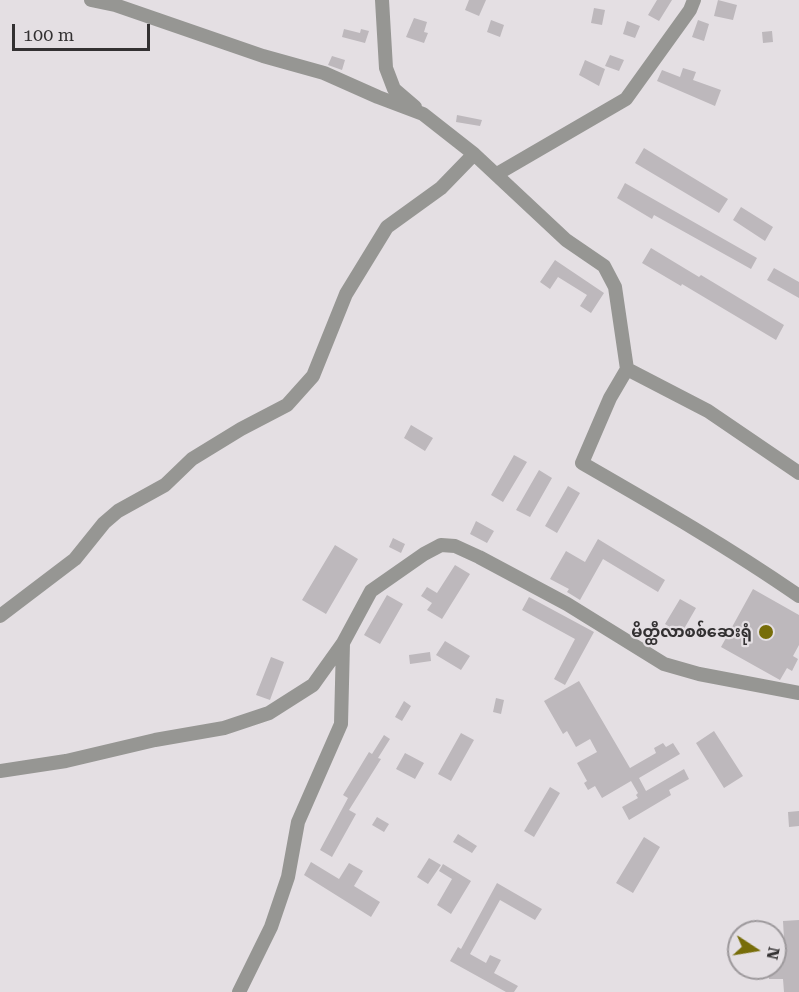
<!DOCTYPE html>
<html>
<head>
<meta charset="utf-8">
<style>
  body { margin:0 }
  #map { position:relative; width:799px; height:992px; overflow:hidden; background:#e4dfe3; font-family:"Roboto Serif",serif }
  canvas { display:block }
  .north { position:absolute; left:727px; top:920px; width:60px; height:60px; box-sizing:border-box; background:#e4dfe3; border:2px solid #9d999c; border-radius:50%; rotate:102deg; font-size:16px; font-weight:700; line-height:24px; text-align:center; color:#333132 }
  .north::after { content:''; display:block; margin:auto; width:21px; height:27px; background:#776d09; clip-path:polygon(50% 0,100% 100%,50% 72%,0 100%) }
  .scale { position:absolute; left:12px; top:24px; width:138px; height:27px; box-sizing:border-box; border:3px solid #333132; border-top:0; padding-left:8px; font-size:18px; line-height:21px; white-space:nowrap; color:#333132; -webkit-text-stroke:4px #e4dfe3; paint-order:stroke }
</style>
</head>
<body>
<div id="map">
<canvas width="799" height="992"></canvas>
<div class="north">N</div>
<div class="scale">100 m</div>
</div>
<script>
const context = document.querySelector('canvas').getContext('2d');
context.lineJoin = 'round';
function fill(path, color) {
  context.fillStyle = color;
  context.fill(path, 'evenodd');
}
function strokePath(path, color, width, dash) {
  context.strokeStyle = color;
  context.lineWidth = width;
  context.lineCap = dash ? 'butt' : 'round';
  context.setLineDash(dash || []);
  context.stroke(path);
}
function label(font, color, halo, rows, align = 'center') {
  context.font = font + ' "Roboto Serif","Noto Sans Myanmar",serif';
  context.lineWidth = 4.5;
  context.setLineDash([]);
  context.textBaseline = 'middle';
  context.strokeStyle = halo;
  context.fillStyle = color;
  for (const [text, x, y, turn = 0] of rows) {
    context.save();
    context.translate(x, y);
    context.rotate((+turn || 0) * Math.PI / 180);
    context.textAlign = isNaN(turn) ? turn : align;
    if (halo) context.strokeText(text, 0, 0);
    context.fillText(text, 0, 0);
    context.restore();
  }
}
fill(new Path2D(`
  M469,0H486L479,16L465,10Z
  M657,0H672L659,21L648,15Z
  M718,0L737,5L733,20L714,16Z
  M594,8L605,10L602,25L591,23Z
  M414,18L427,22L424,32L428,33L424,43L406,37Z
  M491,20L504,25L500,37L487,32Z
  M698,20L709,24L704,41L692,37Z
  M627,21L640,26L635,38L623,34Z
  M344,29L360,33L361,29L369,31L365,43L342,37Z
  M772,31L773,42L763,43L762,32Z
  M610,55L624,60L619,71L605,66Z
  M332,56L345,60L342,70L328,65Z
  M585,60L605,69L599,86L579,75Z
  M683,68L696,72L693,80L721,90L715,106L657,81L662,70L680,77Z
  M457,115L482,120L480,126L456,122Z
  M644,148L728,199L719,213L635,163Z
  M625,183L757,258L751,269L654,215L652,219L617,198Z
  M741,207L773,227L765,241L733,220Z
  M651,248L699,277L701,275L784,325L776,340L682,284L681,286L642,263Z
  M555,260L604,293L591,313L580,306L587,295L558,277L550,289L540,282Z
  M774,268L799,282V298L767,280Z
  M411,425L433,438L425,451L404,438Z
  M514,455L527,462L503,502L491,495Z
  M539,470L552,478L530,517L516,510Z
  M568,486L580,493L557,533L545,526Z
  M476,521L494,531L487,543L470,534Z
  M393,538L405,544L401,553L389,547Z
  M598,539L665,580L658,592L603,559L580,600L567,592L569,589L550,579L566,551L585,562Z
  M335,545L358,559L326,614L302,600Z
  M455,565L470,574L442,619L427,610L432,603L421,596L427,587L437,593Z
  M753,589L799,615V645L793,656L798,659L792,671L787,668L780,680L721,647Z
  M387,595L403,604L380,644L364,635Z
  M529,597L594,632L565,685L554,679L575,639L522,610Z
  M680,599L696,608L681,634L665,624Z
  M445,641L470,656L461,670L436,655Z
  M430,652L431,661L410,664L409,655Z
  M271,657L284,662L270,700L256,695Z
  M579,681L630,768L656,753L654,748L663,743L666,747L673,743L680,754L639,778L646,791L684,769L689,779L669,790L671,795L629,820L622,807L638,798L636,795L638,793L631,781L602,798L595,786L588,790L584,783L587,781L577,763L597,752L590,739L576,747L567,731L563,734L544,701Z
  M496,698L504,700L501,714L493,712Z
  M404,701L411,706L402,721L395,717Z
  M714,731L743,776L724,788L696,743Z
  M461,733L474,740L451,781L438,774Z
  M384,735L390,739L378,758L381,759L349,810L356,814L332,857L320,850L348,798L343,795L369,752L372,754Z
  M405,753L424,763L415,779L396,769Z
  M550,787L560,793L534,837L524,831Z
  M799,811V826L789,827L788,812Z
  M377,817L389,824L384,832L372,825Z
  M458,834L477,846L472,853L453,842Z
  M644,837L660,847L633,893L616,883Z
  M429,858L441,865L428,884L417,877Z
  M311,862L339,879L349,863L363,871L354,886L380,902L371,917L304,875Z
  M443,864L471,881L451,914L437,905L452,879L439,871Z
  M497,883L542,909L535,920L500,900L470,954L486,963L490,955L501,960L494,973L518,986L514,992H506L450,961L458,947L461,949Z
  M799,920V992H784L783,979H769V968H775V957L785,956L783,921Z`), '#bdb8bc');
strokePath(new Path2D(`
  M91,0L115,5L263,56L324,73L378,97L423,114L474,154L566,240L604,266L615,287L627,369L610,398L582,463C655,505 730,548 799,596
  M382,0L386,68L394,89L415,107
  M497,174L626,99L690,10L694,0
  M627,369L708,411L799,473
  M0,616L75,559L104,523L118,511L165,485L192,459L241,429L287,405L313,376L346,294L387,227L441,188L474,154
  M0,771L66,761L155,740L224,728L269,713L313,685L343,643L371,591L424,554L441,545L455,546L479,557L567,604L664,664L699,674L799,693
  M239,992L271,927L288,877L298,822L341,724L343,643`), '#969693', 14);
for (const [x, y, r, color] of [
  [766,632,8,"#776d09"]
]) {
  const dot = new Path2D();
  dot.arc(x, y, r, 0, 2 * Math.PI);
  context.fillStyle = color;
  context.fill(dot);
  strokePath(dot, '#e4dfe3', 2);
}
label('bold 16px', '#333132', '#e4dfe3', [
  ["မိတ္ထီလာစစ်ဆေးရုံ",752,632]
], 'right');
</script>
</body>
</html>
